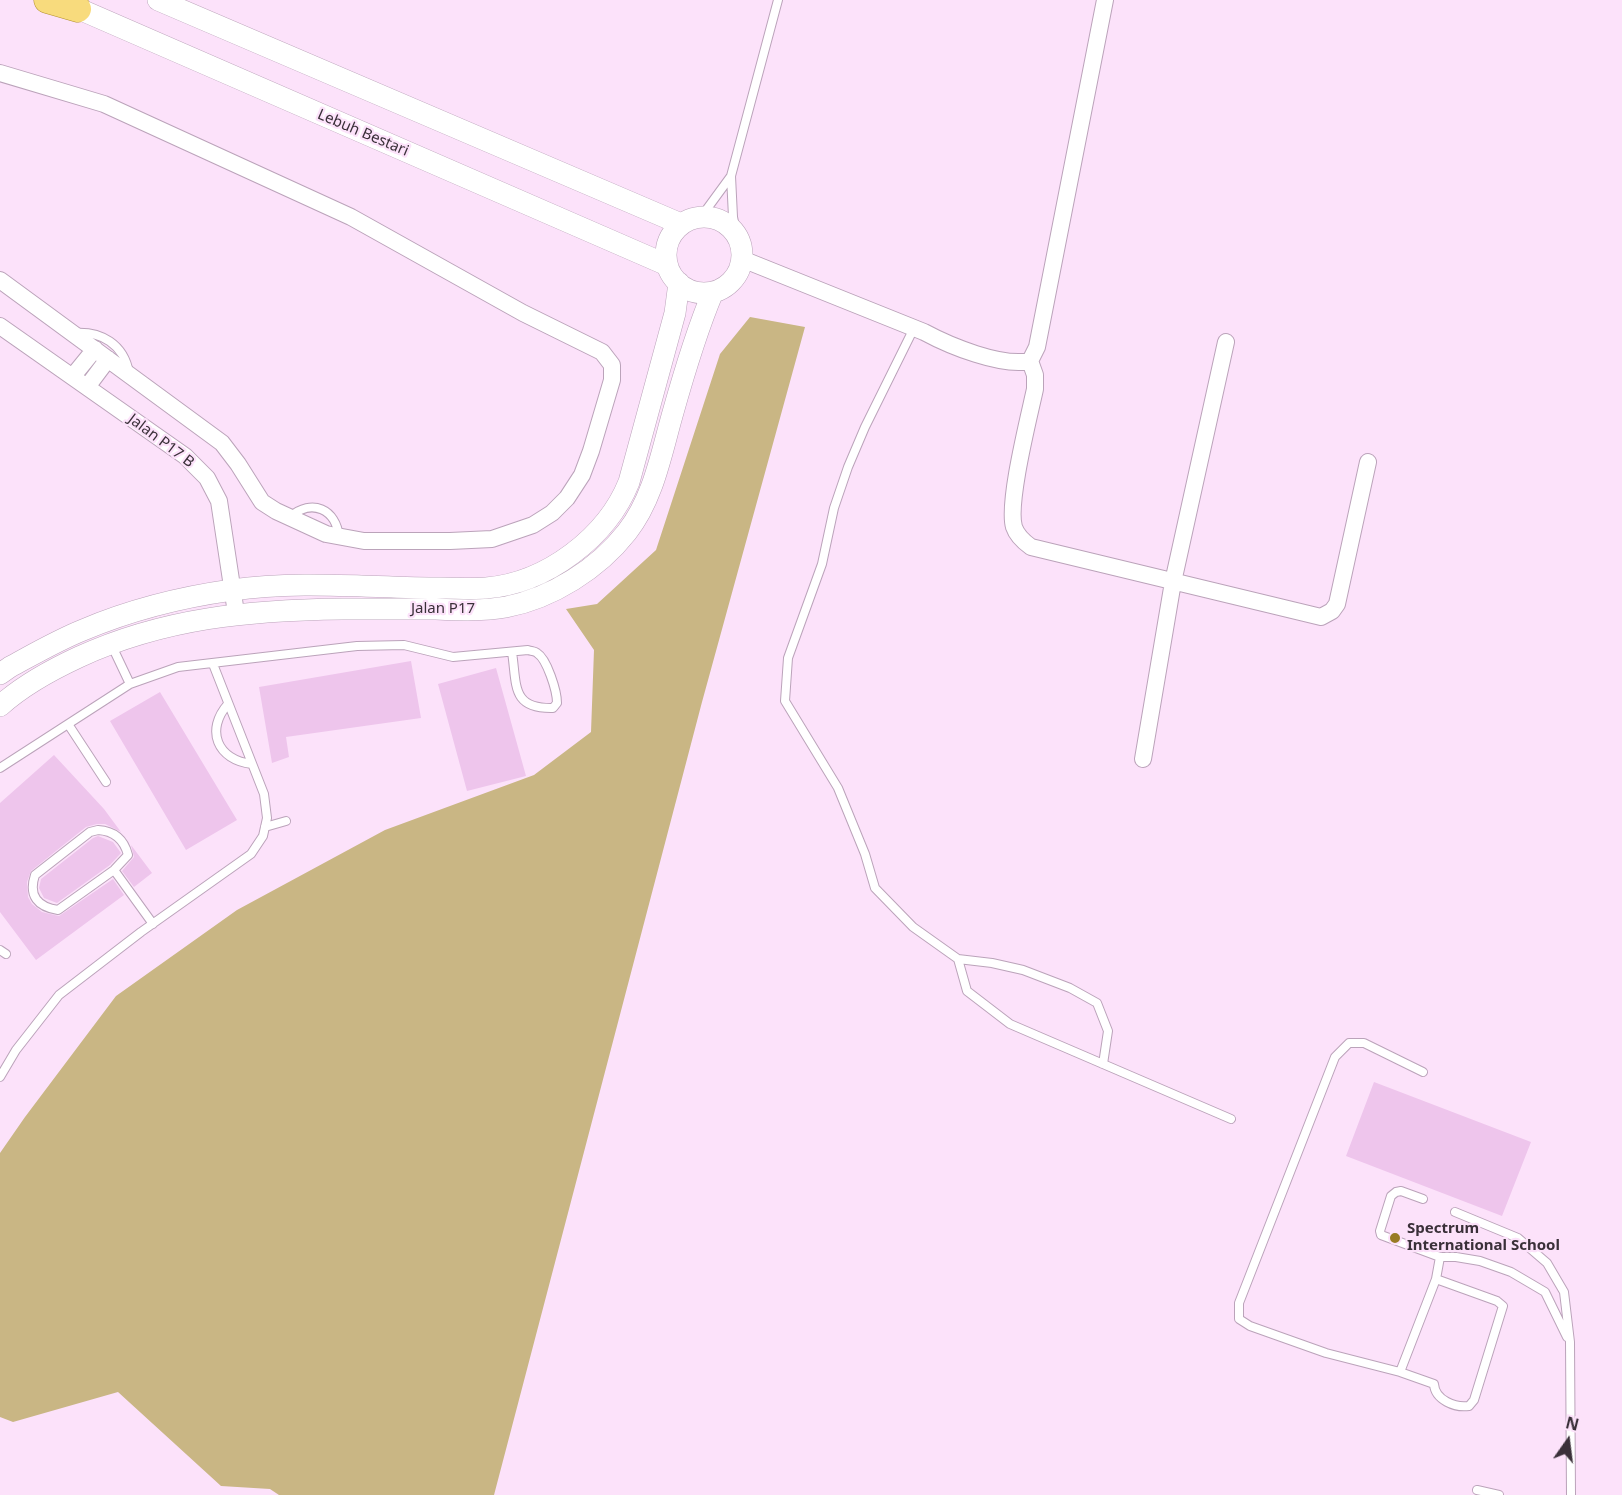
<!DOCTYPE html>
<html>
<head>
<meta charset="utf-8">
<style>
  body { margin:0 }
  #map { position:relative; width:1622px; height:1495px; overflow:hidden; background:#fce2fa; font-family:"Noto Sans",sans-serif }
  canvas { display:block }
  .north { position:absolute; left:1538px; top:1411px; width:60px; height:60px; -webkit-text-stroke:4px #fce2fa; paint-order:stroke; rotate:14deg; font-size:16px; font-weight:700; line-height:24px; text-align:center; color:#3a3039 }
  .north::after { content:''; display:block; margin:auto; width:21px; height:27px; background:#3a3039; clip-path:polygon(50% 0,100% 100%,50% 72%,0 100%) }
</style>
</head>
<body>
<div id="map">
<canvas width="1622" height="1495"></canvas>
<div class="north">N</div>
</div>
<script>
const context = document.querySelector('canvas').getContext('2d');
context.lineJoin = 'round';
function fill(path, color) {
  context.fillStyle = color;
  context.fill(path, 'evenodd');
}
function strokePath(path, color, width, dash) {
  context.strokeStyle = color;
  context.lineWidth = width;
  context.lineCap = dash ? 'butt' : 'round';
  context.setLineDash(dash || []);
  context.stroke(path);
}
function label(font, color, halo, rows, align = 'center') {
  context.font = font + ' "Noto Sans",sans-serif';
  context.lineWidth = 4.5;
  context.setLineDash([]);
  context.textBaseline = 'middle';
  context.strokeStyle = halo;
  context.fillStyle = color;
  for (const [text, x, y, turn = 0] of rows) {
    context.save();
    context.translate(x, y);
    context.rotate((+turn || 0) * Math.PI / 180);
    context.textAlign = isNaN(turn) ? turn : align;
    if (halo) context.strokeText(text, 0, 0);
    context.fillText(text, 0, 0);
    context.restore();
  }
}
fill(new Path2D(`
  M750,317L805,327L702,702L494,1495H279L270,1489L221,1486L118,1392L13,1422L0,1417V1153L25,1117L116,996L237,910L385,830L534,775L591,732L594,650L566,609L597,604L656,550L720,354Z`), '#c9b684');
fill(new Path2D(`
  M411,661L421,718L286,737L289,757L272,763L259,687Z
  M496,668L526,776L467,791L438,684Z
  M160,692L237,820L186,850L110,721Z
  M54,755L104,809L121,832L105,824H97L86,827L31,871L27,882L28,897L32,904L42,912L59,916L113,879L124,895L36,960L0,912V803Z
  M98,836L113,842L121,853L110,865L57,903L44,898L39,888L41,879L93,838Z
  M131,845L152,873L134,887L122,871L134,857Z
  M1374,1082L1531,1142L1502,1216L1346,1156Z`), '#eec5ec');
const service = new Path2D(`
  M701,217L731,176
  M737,237L733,217L731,176L778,0
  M914,328L865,427L848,467L834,508L822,564L788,658L785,701L838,788L865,854L875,888L913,927L958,959L967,991L1010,1024L1231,1119
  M74,333C101,331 124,344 129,373
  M290,517C312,498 336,509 339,537
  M111,644L130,684
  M228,704C205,730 217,760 252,764
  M68,724L106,782
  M0,768L130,684L178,667L357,646L404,645L453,657L528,650C530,651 535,651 537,653C547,659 557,691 557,703L553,708C511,709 517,685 512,652
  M265,827L286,821
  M98,830C114,831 124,839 128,855L114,870L58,910C38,907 28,896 35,875L90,832Z
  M114,870L153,924
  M0,950L6,954
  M958,959L992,963L1023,970L1070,988L1097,1003L1108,1031L1103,1064
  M1423,1072L1364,1043H1349L1335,1057L1239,1303V1319L1250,1326L1326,1353L1400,1372L1434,1384C1435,1400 1455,1408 1469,1406L1474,1400L1503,1306L1497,1301L1436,1279
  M0,1077L16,1050L59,995L141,932L251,854L263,836L267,818L264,794L213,664
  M1423,1199L1401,1191L1396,1192L1391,1196L1380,1231L1381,1235L1440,1257H1456L1480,1261L1511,1272L1545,1292L1567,1337
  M1455,1212L1518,1238L1547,1263L1564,1292L1570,1342L1571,1495
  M1400,1372L1436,1279L1440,1257
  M1477,1490L1499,1495`);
const minor = new Path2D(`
  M0,73L104,104L351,217L523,313L602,352L612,365V380L591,451L582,475L567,498L552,513L533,525L492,539L450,541H364L326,534L276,511L262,502L238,464L222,443L0,280
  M742,259L924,332C950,346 1001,367 1030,361L1037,347L1105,0
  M0,326L185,456L207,478L219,501L236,613
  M1030,361L1035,375V389C1029,417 1007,503 1014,527C1017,536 1024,542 1031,547L1321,617L1332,611L1337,604L1368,462
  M73,376L95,349
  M87,387L108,359
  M1143,759L1173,582L1226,342`);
const tertiary = new Path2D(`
  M158,0L681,224
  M63,2L667,265
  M666 255a38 38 0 1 1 76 0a38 38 0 1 1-76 0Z
  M0,674L10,667C34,654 58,640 83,630C130,610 182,597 232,590C301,580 372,588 441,588C456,588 472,589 486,588C547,583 607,537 629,482L675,313L679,283
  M0,706C23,685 51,670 79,657C164,618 250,610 343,609C374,609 405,609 436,609C459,610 483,611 506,607C552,598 598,569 627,532C653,499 661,455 672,416C684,373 696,332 713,292`);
const primary = new Path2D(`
  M47,0L78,9`);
strokePath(service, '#bba3ba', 10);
strokePath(minor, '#bba3ba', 18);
strokePath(tertiary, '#bba3ba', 22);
strokePath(primary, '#b2902d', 27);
strokePath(service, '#fff', 8);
strokePath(minor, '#fff', 16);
strokePath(tertiary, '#fff', 21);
strokePath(primary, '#f8db7d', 26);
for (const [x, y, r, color] of [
  [1395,1238,6,"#987b24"]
]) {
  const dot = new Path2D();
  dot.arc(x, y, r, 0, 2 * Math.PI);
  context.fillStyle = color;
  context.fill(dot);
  strokePath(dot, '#fce2fa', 2);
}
label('15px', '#3a3039', '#fce2fa', [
  ["Lebuh Bestari",363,133,23],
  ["Jalan P17 B",161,441,37],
  ["Jalan P17",443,609]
]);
label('bold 15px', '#3a3039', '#fce2fa', [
  ["Spectrum",1407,1229],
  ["International School",1407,1246]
], 'left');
</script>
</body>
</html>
